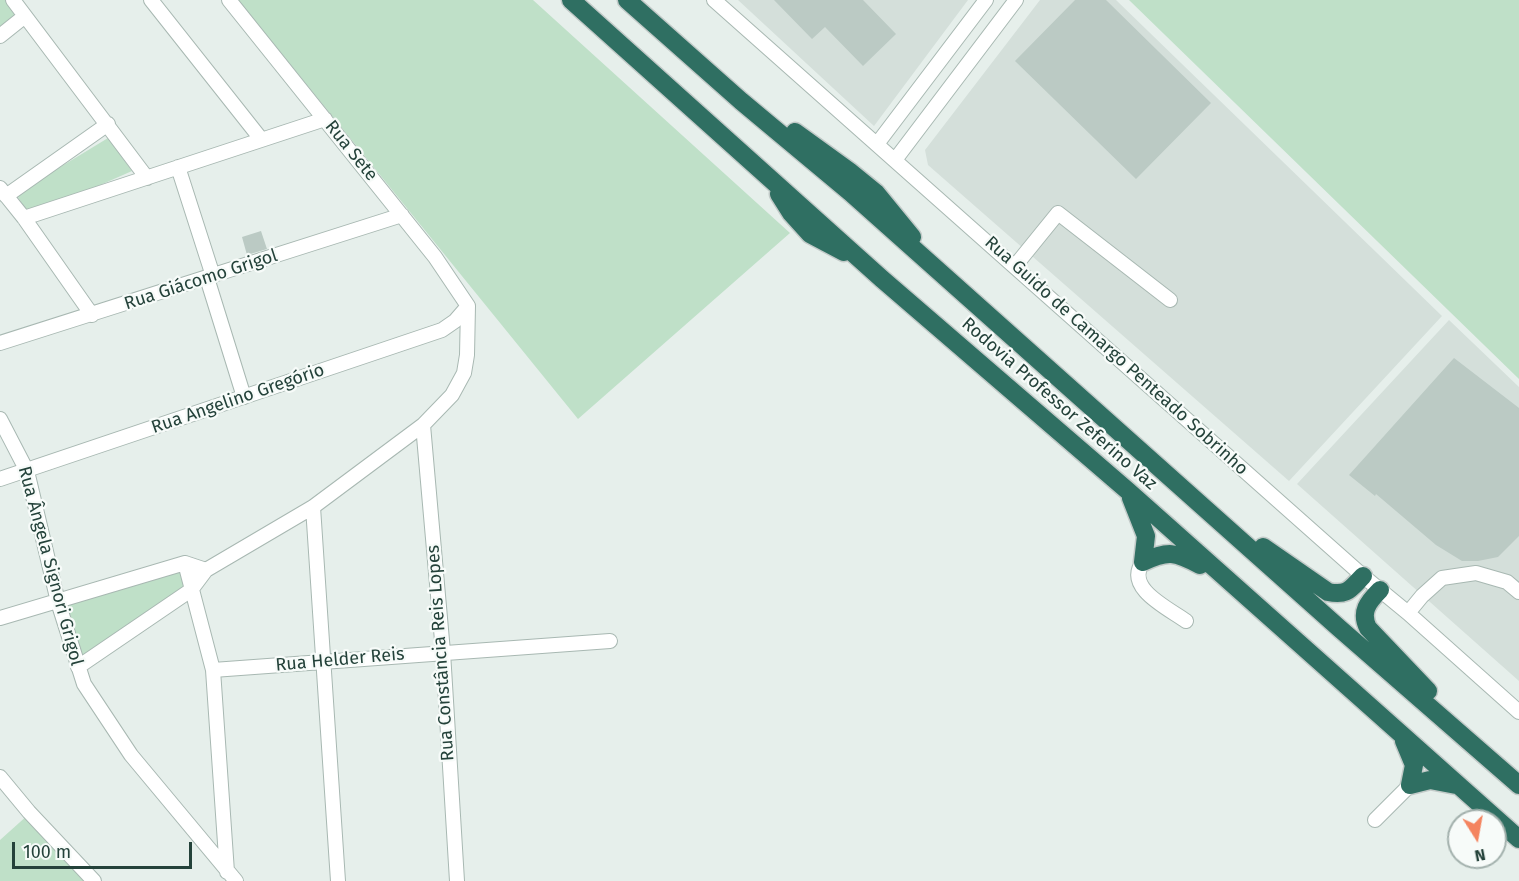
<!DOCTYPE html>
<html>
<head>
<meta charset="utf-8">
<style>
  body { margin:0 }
  #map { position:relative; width:1519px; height:881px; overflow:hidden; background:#e6efeb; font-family:"Fira Sans",sans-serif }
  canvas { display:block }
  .north { position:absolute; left:1447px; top:809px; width:60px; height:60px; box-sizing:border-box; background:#f7fbf9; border:2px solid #a3b1ad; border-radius:50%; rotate:169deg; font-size:16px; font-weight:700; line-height:24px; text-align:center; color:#24423a }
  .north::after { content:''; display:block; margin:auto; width:21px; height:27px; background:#f4845f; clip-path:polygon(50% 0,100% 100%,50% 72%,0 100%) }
  .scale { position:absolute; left:12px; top:842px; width:180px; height:27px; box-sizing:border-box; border:3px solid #24423a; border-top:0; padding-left:8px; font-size:18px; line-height:21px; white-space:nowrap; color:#24423a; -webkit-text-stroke:4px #f7fbf9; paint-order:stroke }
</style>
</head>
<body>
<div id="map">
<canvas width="1519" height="881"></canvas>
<div class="north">N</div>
<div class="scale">100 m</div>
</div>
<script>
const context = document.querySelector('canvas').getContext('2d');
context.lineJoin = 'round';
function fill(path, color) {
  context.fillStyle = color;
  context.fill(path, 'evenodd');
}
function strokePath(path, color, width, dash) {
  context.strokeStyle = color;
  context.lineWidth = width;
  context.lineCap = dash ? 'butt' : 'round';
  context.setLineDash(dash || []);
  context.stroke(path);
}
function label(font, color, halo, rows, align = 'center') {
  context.font = font + ' "Fira Sans",sans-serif';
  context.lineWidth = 4.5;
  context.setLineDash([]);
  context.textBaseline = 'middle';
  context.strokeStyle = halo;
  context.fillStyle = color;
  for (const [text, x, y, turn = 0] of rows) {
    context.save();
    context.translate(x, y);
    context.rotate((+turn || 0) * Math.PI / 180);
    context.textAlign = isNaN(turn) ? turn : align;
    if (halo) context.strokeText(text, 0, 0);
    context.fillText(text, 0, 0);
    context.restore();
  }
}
fill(new Path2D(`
  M738,0H968L874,126Z
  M1040,0H1116L1442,316L1289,481L928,165L925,150Z
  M1449,320L1519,387V681L1297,484Z`), '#d4dfda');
fill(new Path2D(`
  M0,0H7L16,15L0,28Z
  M238,0H533L790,233L578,419Z
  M1129,0H1519V379Z
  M108,138L132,171L30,216L16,194Z
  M180,565L187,590L80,660L62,605Z
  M29,814L93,881H0V840Z`), '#bfe0c8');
fill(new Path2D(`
  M774,0H863L896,34L863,66L825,27L812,39Z
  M1075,0H1106L1211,103L1136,179L1015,61Z
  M261,231L267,249L247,255L242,237Z
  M1454,358L1519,408V536L1498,557L1478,561H1462L1436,545L1376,494L1375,496L1349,475Z`), '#bbcac4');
const minor = new Path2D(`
  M13,0L147,178
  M151,0L261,139
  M229,0L435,257L468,306
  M714,0L1363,576L1408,613L1519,712
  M0,36L25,16
  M877,144L986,0
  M895,160L1016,0
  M178,167L213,276
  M0,188L24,218L92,315
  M6,196L108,124
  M24,218L325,119
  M1015,266L1058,213L1170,300
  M207,278L244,397
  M0,343L402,215
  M0,419L27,471L58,602L84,684L131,755L236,881
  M423,425L443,652L457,881
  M0,479L442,330L455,321L468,306
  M313,507L338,881
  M1143,562C1124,588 1168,608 1186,621
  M185,563L213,670L227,872
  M1408,613L1422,596L1442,578L1476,573L1507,582L1519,592
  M0,618L185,563L206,570
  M78,667L191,590L206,570L313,507L423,425L452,395L464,373L467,355L468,306
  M213,670L610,641
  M0,777L29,812L94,881
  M1375,820L1410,785`);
const highway = new Path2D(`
  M571,0L882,279L1128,491L1519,839
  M627,0L741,101L850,192L1339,628L1519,785
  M795,132L849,171L876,193L912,237
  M779,194L791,213L810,234L844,252
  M1131,498L1146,536L1143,562
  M1263,547L1328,592C1348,596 1350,589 1363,576
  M1143,562C1168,550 1175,552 1200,565
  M1380,590C1368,602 1360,612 1368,628L1428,691
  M1404,741L1414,765L1410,785
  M1410,785L1430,780L1456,785`);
strokePath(minor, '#a8b8b2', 16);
strokePath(highway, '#c2cac8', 21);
strokePath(minor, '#fff', 14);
strokePath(highway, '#2f6f62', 18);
label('18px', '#24423a', '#f7fbf9', [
  ["Rua Sete",351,151,51],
  ["Rua Giácomo Grigol",201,280,-18],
  ["Rua Guido de Camargo Penteado Sobrinho",1116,356,42],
  ["Rua Angelino Gregório",238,399,-19],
  ["Rodovia Professor Zeferino Vaz",1059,404,41],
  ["Rua Ângela Signori Grigol",50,566,75],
  ["Rua Constância Reis Lopes",441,653,-94],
  ["Rua Helder Reis",340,660,-5]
]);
</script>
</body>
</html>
